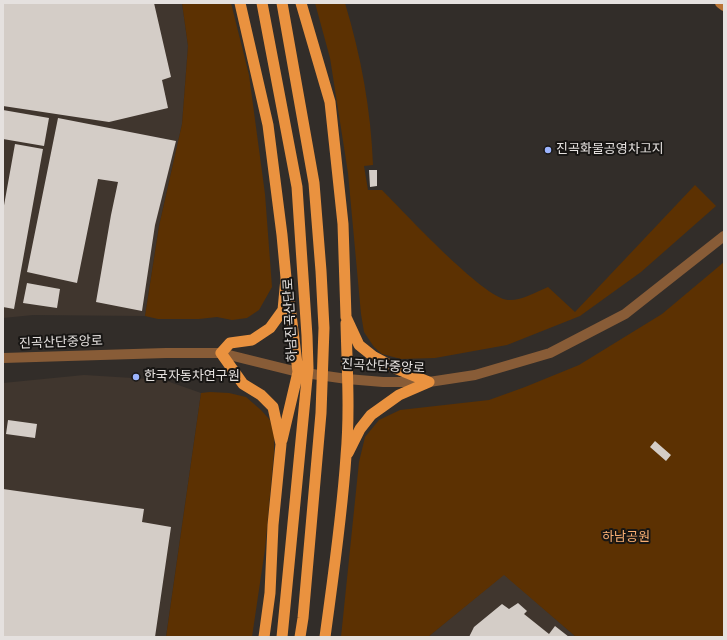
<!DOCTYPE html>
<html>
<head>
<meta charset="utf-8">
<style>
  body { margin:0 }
  #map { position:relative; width:727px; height:640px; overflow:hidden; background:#322d29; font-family:"Sofia Sans Condensed",sans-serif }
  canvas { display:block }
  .frame { position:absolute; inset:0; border:4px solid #e5e1df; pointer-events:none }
</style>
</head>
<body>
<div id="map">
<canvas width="727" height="640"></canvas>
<div class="frame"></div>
</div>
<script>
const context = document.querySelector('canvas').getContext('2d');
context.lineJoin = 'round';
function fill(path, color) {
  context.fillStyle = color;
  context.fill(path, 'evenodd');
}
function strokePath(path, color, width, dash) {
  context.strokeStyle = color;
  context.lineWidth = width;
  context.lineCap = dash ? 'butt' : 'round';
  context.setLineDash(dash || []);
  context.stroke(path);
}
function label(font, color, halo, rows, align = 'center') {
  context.font = font + ' "Sofia Sans Condensed","Noto Sans KR",sans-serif';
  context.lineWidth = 4;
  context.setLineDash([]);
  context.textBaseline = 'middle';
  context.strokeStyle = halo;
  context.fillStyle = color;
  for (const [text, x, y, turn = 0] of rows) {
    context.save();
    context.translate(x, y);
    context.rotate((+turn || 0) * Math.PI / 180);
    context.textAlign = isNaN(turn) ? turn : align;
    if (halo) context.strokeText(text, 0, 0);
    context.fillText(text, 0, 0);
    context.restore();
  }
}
fill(new Path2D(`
  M3,3H182L188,46L182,124L159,226L145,316L33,315L3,318Z
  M84,375L164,380L201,393L166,637H3V383Z
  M504,574L576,637H428Z`), '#40362e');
fill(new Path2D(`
  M182,3H231L249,75L265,194L272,287L259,310L247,318L232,320L217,317L199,319H158L145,316L159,226L182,124L188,46Z
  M315,3H345C361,56 371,110 373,165L364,166L368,190H382C403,211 483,298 508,300C521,301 536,292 548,287L575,312L695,185L716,206L641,272L580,316L507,345L435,358L401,359L382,354L374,347L364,332L361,314L348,173L330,58Z
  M724,262V637H576L504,575L428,637H341L359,462L365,437L379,420L400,410L489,400L525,387L579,365L662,314Z
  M210,392L229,393L246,397L261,410L270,420L274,436V452L265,549L252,637H166L201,393Z`), '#5c3102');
fill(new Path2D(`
  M3,3H154L171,77L162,80L168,108L109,122L3,106Z
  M3,110L49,118L44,146L3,139Z
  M58,118L176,141L155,225L142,311L96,302L111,215L118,182L98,179L77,283L27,272Z
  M15,144L43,149L14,309L3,307V211Z
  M369,170H377V186L370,187Z
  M27,283L60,289L57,308L23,303Z
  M8,420L37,424L35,438L6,434Z
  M655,441L671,455L666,461L650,447Z
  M3,489L144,509L142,522L171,527L155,637H3Z
  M518,603L527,611L524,614L549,634L555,626L569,637H469L474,627L502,604L509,609Z`), '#d4cdc7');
strokePath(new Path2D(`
  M3,358L166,353H221L298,372L347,379L383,382H429L475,375L550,353L625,314L724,236`), '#885c37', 10);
strokePath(new Path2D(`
  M720,3L724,6`), '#b97434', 10);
strokePath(new Path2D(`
  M240,3L268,125L282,235L286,278L283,310L270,328L252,340L230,343L221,353L243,384L261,395L273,407L281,444L273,525L270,593L264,637
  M262,3L297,187L307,336L308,368L282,637
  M282,3L314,183L321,271L324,328L321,413L303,618L300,637
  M301,3L330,102L343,224L346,317L359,345L374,357L397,369L429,382
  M282,440L298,372L289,298
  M348,453L360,429L371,415L399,395L429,382
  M325,637C333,577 342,517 346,456C350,412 347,367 346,323`), '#ea923f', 11);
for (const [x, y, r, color] of [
  [548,150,4,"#9cb4fd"],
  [136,377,4,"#9cb4fd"]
]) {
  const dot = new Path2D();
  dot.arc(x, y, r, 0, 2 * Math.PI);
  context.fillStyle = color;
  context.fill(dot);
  strokePath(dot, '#181614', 1.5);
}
label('13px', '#e5e1df', '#181614', [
  ["진곡화물공영차고지",556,150],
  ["한국자동차연구원",144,377]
], 'left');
label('13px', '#e5e1df', '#181614', [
  ["하남진곡산단로",291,320,-93],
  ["진곡산단중앙로",61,343,-2],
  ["진곡산단중앙로",383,367,3]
]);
label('13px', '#f8af73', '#181614', [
  ["하남공원",626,538]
]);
</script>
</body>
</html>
